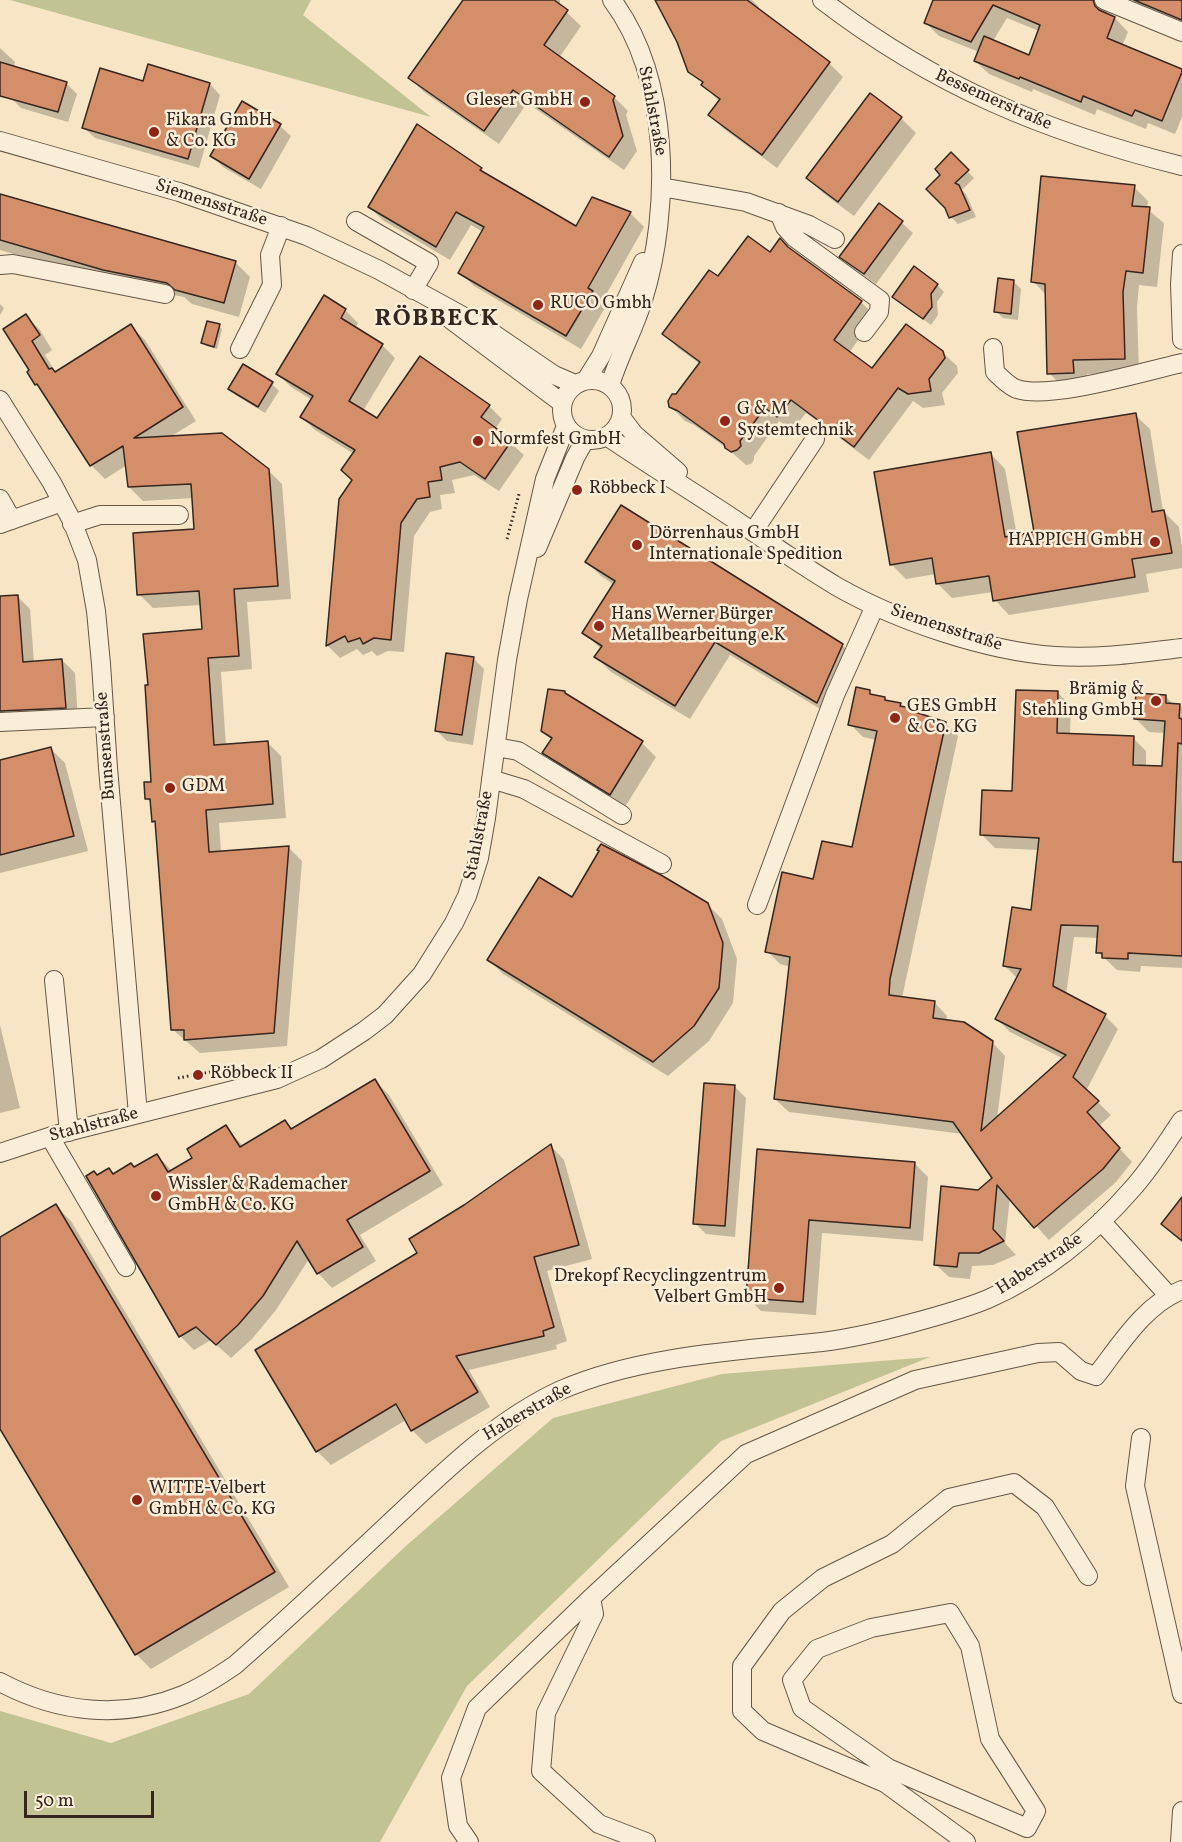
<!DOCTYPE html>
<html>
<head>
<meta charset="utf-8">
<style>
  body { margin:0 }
  #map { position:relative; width:1182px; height:1842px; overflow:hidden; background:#f7e5c5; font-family:Vollkorn,serif }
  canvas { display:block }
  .scale { position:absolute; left:24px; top:1791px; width:130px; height:27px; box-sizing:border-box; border:3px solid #35261f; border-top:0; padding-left:8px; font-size:18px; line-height:21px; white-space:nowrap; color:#35261f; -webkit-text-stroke:4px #faeed9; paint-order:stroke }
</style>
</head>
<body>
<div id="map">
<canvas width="1182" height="1842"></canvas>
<div class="scale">50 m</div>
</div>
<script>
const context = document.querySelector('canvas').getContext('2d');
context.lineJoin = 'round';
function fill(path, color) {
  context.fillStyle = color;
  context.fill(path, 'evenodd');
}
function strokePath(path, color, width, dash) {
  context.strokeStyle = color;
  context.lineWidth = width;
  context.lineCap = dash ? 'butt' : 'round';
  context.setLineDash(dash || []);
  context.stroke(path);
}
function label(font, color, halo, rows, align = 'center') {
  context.font = font + ' Vollkorn,serif';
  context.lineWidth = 5;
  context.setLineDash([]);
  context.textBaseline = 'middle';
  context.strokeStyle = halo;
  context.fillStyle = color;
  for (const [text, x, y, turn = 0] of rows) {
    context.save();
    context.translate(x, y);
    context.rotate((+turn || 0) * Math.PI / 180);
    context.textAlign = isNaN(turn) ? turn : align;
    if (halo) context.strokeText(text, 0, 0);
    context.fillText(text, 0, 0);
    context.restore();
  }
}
fill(new Path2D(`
  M10,0H311L303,15L431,117Z
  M930,1357L721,1441L467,1686L380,1842H0V1711L111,1743L249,1694L407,1545L553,1418L722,1374Z`), '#c1c392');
fill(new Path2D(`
  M466,0H560V6L581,26L559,58L614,97L628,111L626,115L637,151L624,170L527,103L499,144L424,92L410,78Z
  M657,0H752L759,7L758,10L829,63L843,77L777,168L724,129L710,115L720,102L703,85L701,82L708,87L699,78V81L689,71L679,42Z
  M932,0H1182V27L1107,9L1106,14L1115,18L1128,32L1122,46L1182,70V117L1175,134L1148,123L1146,129L1097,109L1095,115L1033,89L1032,92L989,74L975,61L979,52L939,36L926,23L933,2ZM1007,18L1039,31L1030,57L993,41Z
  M0,48L15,62L8,86L0,83Z
  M149,66L210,84L220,95L199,168L95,138L84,128L144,83Z
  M66,83L77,94L68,122L21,108L10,97Z
  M242,103L280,126L291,136L261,189L223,167L212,156Z
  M901,118L916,133L854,216L823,193L808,178Z
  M951,155L974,178L962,190L966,194L976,217L958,224L951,217L942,175Z
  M481,169L488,176L576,228L630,213L644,227L602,302L606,306L581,349L474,286L459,272L483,232L471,225L450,260L384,221L369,207Z
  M1134,187L1148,201L1147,209L1164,223L1157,287L1139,285L1137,307L1139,373L1087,374V387H1063L1049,373L1046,295L1033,281Z
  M0,196L235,262L250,277L239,317L192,304L184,297L120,285L0,250Z
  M879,205L902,223L913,233L876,284L852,267L841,256Z
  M789,250L861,302L875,316L849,353L872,370L942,352L957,366L958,373L942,393L945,405L923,408L913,401L869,460L806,413L792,430L779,421L754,456V460L751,464L746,465L728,449L694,425L685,421L670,406L700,364L678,348L664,333L719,279L770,254Z
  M1014,282L1021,289L1018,320L1003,318L996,311Z
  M937,285L944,292L937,302L938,315L931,325L901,303Z
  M0,304L4,308L0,315Z
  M345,310L358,323L355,329L382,345L395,358L363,411L378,420L421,358L489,406L502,419L495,429L524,455L499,491L474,475L452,480L455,493L440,495L442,509L430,512L414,536L404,652L388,651L377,656L372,651L363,655L357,649L340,658L327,645L354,481V454L315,430L302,417L312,400L291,387L278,374Z
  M26,316L40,330L52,350L45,355L56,373L131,326L145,340L196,421L170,437L268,470L282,484L291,599L247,602L252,669L221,672L226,746L267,742L281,756L286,818L219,823L221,852L288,847L302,861L287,1046L200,1053L172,1029L157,825L153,821L152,803L147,799L153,783L150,686L203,630L201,605L153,608L139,594L196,531L194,498L143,501L129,487L127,465L105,479L91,465L44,392L36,384L31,371Z
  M219,326L222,329L217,349L206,346L203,343Z
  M272,384L279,391L265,413L237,396L230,389Z
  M1135,415L1150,429L1163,511L1179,527L1182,547V568L1146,574L1149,592L1009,615L995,600L993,592L952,598L938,584L936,574L906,579L891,564L991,454L1005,469L1017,536L1035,533Z
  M587,562L842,645L856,659L832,716L730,655L690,719L611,672L596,657L601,649L584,633L614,585L601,576Z
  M17,596L30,609L34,662L62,660L75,673L78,720L0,728V598Z
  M473,658L484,669L473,745L447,741L436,730Z
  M869,692L874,696L915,711L920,715L945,723L958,736L902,998L934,1002L947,1016L946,1022L992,1042L1005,1056L997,1119L1064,1059L1010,1032L997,1019L1018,979L1005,966L1032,911L1039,850L995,848L982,835L1013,792L1058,693L1071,706L1070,735L1133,738L1146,751V767L1163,768L1166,733L1149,732L1136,719L1166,697L1174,705H1180L1182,707V968L1141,966L1140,972L1117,970L1098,952L1099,938L1074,937L1066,995L1105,1016L1118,1029L1086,1091L1111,1115L1099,1126L1132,1162L1116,1182L1049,1240L1010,1197L1005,1243L1016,1255L993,1265L972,1266L970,1279L949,1277L935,1264L979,1191L994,1178L963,1134L789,1112L775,1099L791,967L780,964L767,951L815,881L853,849L876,740L863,737L850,724Z
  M571,699L642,743L656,757L625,807L558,767L544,753L552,740L543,730Z
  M51,749L65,763L88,851L0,873V761Z
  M572,899L707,904L722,919L737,959L733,1003L709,1041L668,1076L503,974L489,960Z
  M0,1025L20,1108L0,1113Z
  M375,1081L389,1095L443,1185L360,1235L376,1261L332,1288L318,1273L309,1259L276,1310L252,1339L231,1358L211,1340L194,1350L180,1336L98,1176L109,1170L114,1175L135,1169L157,1155L172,1171L194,1158L226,1127L243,1146L285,1121L294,1130Z
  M735,1087L746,1098L735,1237L706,1234L695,1223Z
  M551,1146L564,1160L592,1259L547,1271L567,1341L556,1345L557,1349L469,1370L490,1407L426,1444L413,1431L406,1420L331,1465L317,1451L420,1253Z
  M758,1151L914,1163L928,1177L923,1241L822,1233L816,1315L761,1311L747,1297Z
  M56,1206L71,1221L289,1587L151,1669L136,1654L0,1426V1239Z`), '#0003');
const building = new Path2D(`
  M463,0H554L568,10L544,45L615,96L613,100L623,136L609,157L513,90L484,131L408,78Z
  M655,0H747L830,62L762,155L708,115L720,99L701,85L703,82L688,72L677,42Z
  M933,0H1093L1095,6L1099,10L1115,17L1107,38L1182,69V72L1162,121L1135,110L1132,116L1083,96L1081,102L1020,77L1019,79L974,61L984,36L1029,55L1040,25L993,5L971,42L924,23Z
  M1134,0H1182V20Z
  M0,62L67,82L58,112L0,96Z
  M148,64L210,83L188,159L82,128L100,68L143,81Z
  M870,93L902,117L838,202L806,178Z
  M242,101L281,124L249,179L210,156Z
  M417,124L482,168L480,170L576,226L592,197L631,212L588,288L593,291L566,336L458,273L484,227L456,212L436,247L368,207Z
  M951,152L969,170L955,183L959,185L970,210L949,218L945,208L926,189L940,175L935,169Z
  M1041,176L1135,185L1132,206L1150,207L1143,273L1126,271L1123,292L1125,359L1073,360L1074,373L1047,374L1045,284L1031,282Z
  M0,194L236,261L224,303L175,290L167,283L103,270L0,240Z
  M879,203L903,221L864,274L839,257Z
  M748,236L770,252L780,238L788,247L862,301L834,340L872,368L906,324L943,351L945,358L929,379L931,391L908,394L898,388L854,447L791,400L777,417L765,408L740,441L741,446L737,450L731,452L725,448L724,444L678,411L669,407L668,401L672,394H676L700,362L662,334L709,270L718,276Z
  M914,266L938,284L931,294L932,307L923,319L892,297Z
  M998,278L1014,280L1011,314L994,312Z
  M324,295L346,309L341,318L383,344L349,401L377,418L420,356L490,405L481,417L512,440L485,479L460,462L440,467L442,480L428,482L430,497L417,499L401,523L391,640L374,638L363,644L360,638L348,642L345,636L326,646L339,499L352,480L341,470L355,450L300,417L313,396L276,374Z
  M26,314L40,335L32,341L49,369L52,368L55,372L131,324L183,407L134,438L222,433L269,469L278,586L234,589L239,656L208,658L214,745L268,741L273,804L206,810L209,852L289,846L274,1033L184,1040V1030H171L155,821L152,822L150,799H145L144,782H151L145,685H148L143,634L202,629L199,591L137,595L133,533L194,529L191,484L128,487L123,446L90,466L37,384L35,385L27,372L29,370L3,329Z
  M207,321L220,324L214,347L201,343Z
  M243,364L273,382L258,407L228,389Z
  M1136,413L1152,512L1164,510L1172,553L1132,559L1135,577L993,601L989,576L936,584L932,558L890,565L874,472L991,452L1005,537L1034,532L1017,432Z
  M621,505L843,644L817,703L715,642L675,706L594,657L602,646L582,633L615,581L585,562Z
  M18,595L23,662L62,659L66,708L0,711V596Z
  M446,653L474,657L462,735L435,731Z
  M856,687L870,690V694L885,697V700L901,703L900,706L916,709L915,712L946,722L890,979L889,995L935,1001L933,1018L964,1022L993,1041L981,1131L1066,1055L995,1019L1021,969L1003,966L1012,907L1031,910L1039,838L980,835L982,790L1012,791L1016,690L1058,691L1057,733L1134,736L1133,765L1162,766L1165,721L1134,719L1136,693L1166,695V703L1180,704L1179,718L1182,719V744L1178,743L1173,862H1182V956L1128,953V959L1102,958V953H1096L1098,926L1061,925L1053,986L1106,1014L1073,1077L1099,1101L1087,1112L1120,1148L1103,1169L1034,1228L997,1185L993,1229L1004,1241L979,1253H959L957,1267L934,1265L941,1186L978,1190L992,1178L953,1122L774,1099L790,957L765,952L782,872L813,879L822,841L852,847L877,731L848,725Z
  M548,689L565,691V693L643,741L610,795L542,753L552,738L541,731Z
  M51,747L74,836L0,855V760Z
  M601,844L661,875L708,903L723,943L719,988L694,1026L653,1062L487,960L539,877L572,897L599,851L597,850Z
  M375,1079L430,1171L347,1220L363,1247L317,1274L297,1241L263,1296L238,1325L216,1345L196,1327L179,1337L86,1176L94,1171L97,1175L109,1168L113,1174L131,1163L134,1167L157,1154L168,1172L192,1158L187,1149L226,1125L240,1147L285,1120L291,1129Z
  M704,1083L735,1085L725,1226L693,1224Z
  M551,1144L579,1245L534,1257L554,1327L543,1331L544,1336L456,1356L478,1392L411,1431L396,1404L316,1452L255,1350L417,1253L409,1239L464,1205Z
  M757,1149L915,1162L910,1228L809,1220L803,1302L746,1298Z
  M1182,1197V1241L1161,1224Z
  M56,1204L275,1572L135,1655L0,1429V1237Z`);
fill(building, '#d48e6a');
strokePath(building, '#35261f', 1.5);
const minor = new Path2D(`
  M822,0C934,86 1045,132 1182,166
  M1104,0L1182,32
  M0,141L179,192L307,236L379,270L488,330L554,375L575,384
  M661,187L746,202L809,225L835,239
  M779,213L785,227L795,238L880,300L879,312L864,332
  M356,221L429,263L413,290
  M1182,254L1180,284L1182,340
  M0,265L13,264L165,294
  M450,319L562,403
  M993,348L995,372C1001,378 1010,387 1017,389C1051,400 1145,371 1182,363
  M240,349L272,285L270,255L281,226
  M562 410a30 30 0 1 1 60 0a30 30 0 1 1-60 0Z
  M586,380L601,356L643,262
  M610,385C619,356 634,329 643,300C671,210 671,79 612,0
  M0,400L52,483L72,521L87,560L96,611L101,664L108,768L138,1114
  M621,417L634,434L678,472
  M608,437C649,465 692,491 734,519C768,542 801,565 836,586C897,621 986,651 1055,656C1098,659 1140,653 1182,648
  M0,499L12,520
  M0,524L62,502
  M72,524L100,515H179
  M753,532L815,439
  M537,548L575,458L585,440
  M0,722L105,717
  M496,747L518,751L622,815
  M491,779L524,789L662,864
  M757,905L835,695L875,606
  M54,980L69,1132
  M50,1137L126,1267
  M0,1153L55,1135L277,1079L321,1059L364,1031L385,1015L422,974L454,923L467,896L479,858L486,818L507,660L518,599L545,479L566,426
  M1101,1221L1168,1295
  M1141,1438L1135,1486L1182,1694
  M591,1598L594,1614L546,1713L541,1771L599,1824L646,1842
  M0,1682C58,1713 122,1720 183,1695C202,1687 219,1676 235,1665C291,1616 345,1565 399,1514C448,1468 498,1419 561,1390C636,1357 731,1351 812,1343C846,1340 879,1332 912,1323C938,1316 964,1309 988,1299C1043,1275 1093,1234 1132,1189C1151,1168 1166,1143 1182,1120
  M885,1783L888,1768L802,1708L792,1680L817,1649L871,1628L950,1613L970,1646L990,1739L1036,1811L1027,1828L888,1768
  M469,1842L458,1826L451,1778L477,1708L591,1598L746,1454L915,1380L1038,1353L1059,1352L1081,1371L1096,1376C1120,1345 1145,1304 1182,1290
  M966,1842L885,1783L763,1731L742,1711V1666L782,1611L823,1578L892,1544L949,1498L1014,1483L1045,1507L1088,1576
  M1180,1842L1182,1811`);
strokePath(minor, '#665648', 20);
strokePath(new Path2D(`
  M507,539L519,494
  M178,1078L216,1071`), '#35261f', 3, [1.5, 3]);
strokePath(minor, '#faeed9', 18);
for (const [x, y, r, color] of [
  [585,102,6,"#8f2418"],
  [154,132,6,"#8f2418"],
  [538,305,6,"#8f2418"],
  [725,421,6,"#8f2418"],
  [478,441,6,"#8f2418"],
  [577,490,6,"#8f2418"],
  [1155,542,6,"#8f2418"],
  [637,545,6,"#8f2418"],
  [599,626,6,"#8f2418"],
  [1156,701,6,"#8f2418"],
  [895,718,6,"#8f2418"],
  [170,788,6,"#8f2418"],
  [198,1075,6,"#8f2418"],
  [156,1196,6,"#8f2418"],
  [779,1288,6,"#8f2418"],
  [137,1500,6,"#8f2418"]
]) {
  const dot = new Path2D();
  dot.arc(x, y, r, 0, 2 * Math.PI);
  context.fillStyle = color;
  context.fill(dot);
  strokePath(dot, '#faeed9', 2);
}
label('18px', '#35261f', '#faeed9', [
  ["Bessemerstraße",993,101,24],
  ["Stahlstraße",651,111,79],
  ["Siemensstraße",211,204,18],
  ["Siemensstraße",946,629,18],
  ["Bunsenstraße",107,746,-94],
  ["Stahlstraße",480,836,-79],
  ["Stahlstraße",94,1126,-15],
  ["Haberstraße",1040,1265,-33],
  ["Haberstraße",528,1413,-30]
]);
label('18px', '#35261f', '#faeed9', [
  ["Gleser GmbH",573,102,"right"],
  ["Fikara GmbH",166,122],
  ["& Co. KG",166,143],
  ["RUCO Gmbh",550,305],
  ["G & M",737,411],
  ["Systemtechnik",737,432],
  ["Normfest GmbH",490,441],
  ["Röbbeck I",589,490],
  ["Dörrenhaus GmbH",649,535],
  ["Internationale Spedition",649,556],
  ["HAPPICH GmbH",1143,542,"right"],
  ["Hans Werner Bürger",611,616],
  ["Metallbearbeitung e.K",611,637],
  ["Brämig &",1144,691,"right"],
  ["Stehling GmbH",1144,712,"right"],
  ["GES GmbH",907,708],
  ["& Co. KG",907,729],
  ["GDM",182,788],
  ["Röbbeck II",210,1075],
  ["Wissler & Rademacher",168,1186],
  ["GmbH & Co. KG",168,1207],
  ["Drekopf Recyclingzentrum",767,1278,"right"],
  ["Velbert GmbH",767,1299,"right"],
  ["WITTE-Velbert",149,1490],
  ["GmbH & Co. KG",149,1511]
], 'left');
context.letterSpacing = '1.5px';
label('bold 24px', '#35261f', '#faeed9', [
  ["RÖBBECK",437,321]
]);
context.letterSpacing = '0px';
</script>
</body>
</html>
